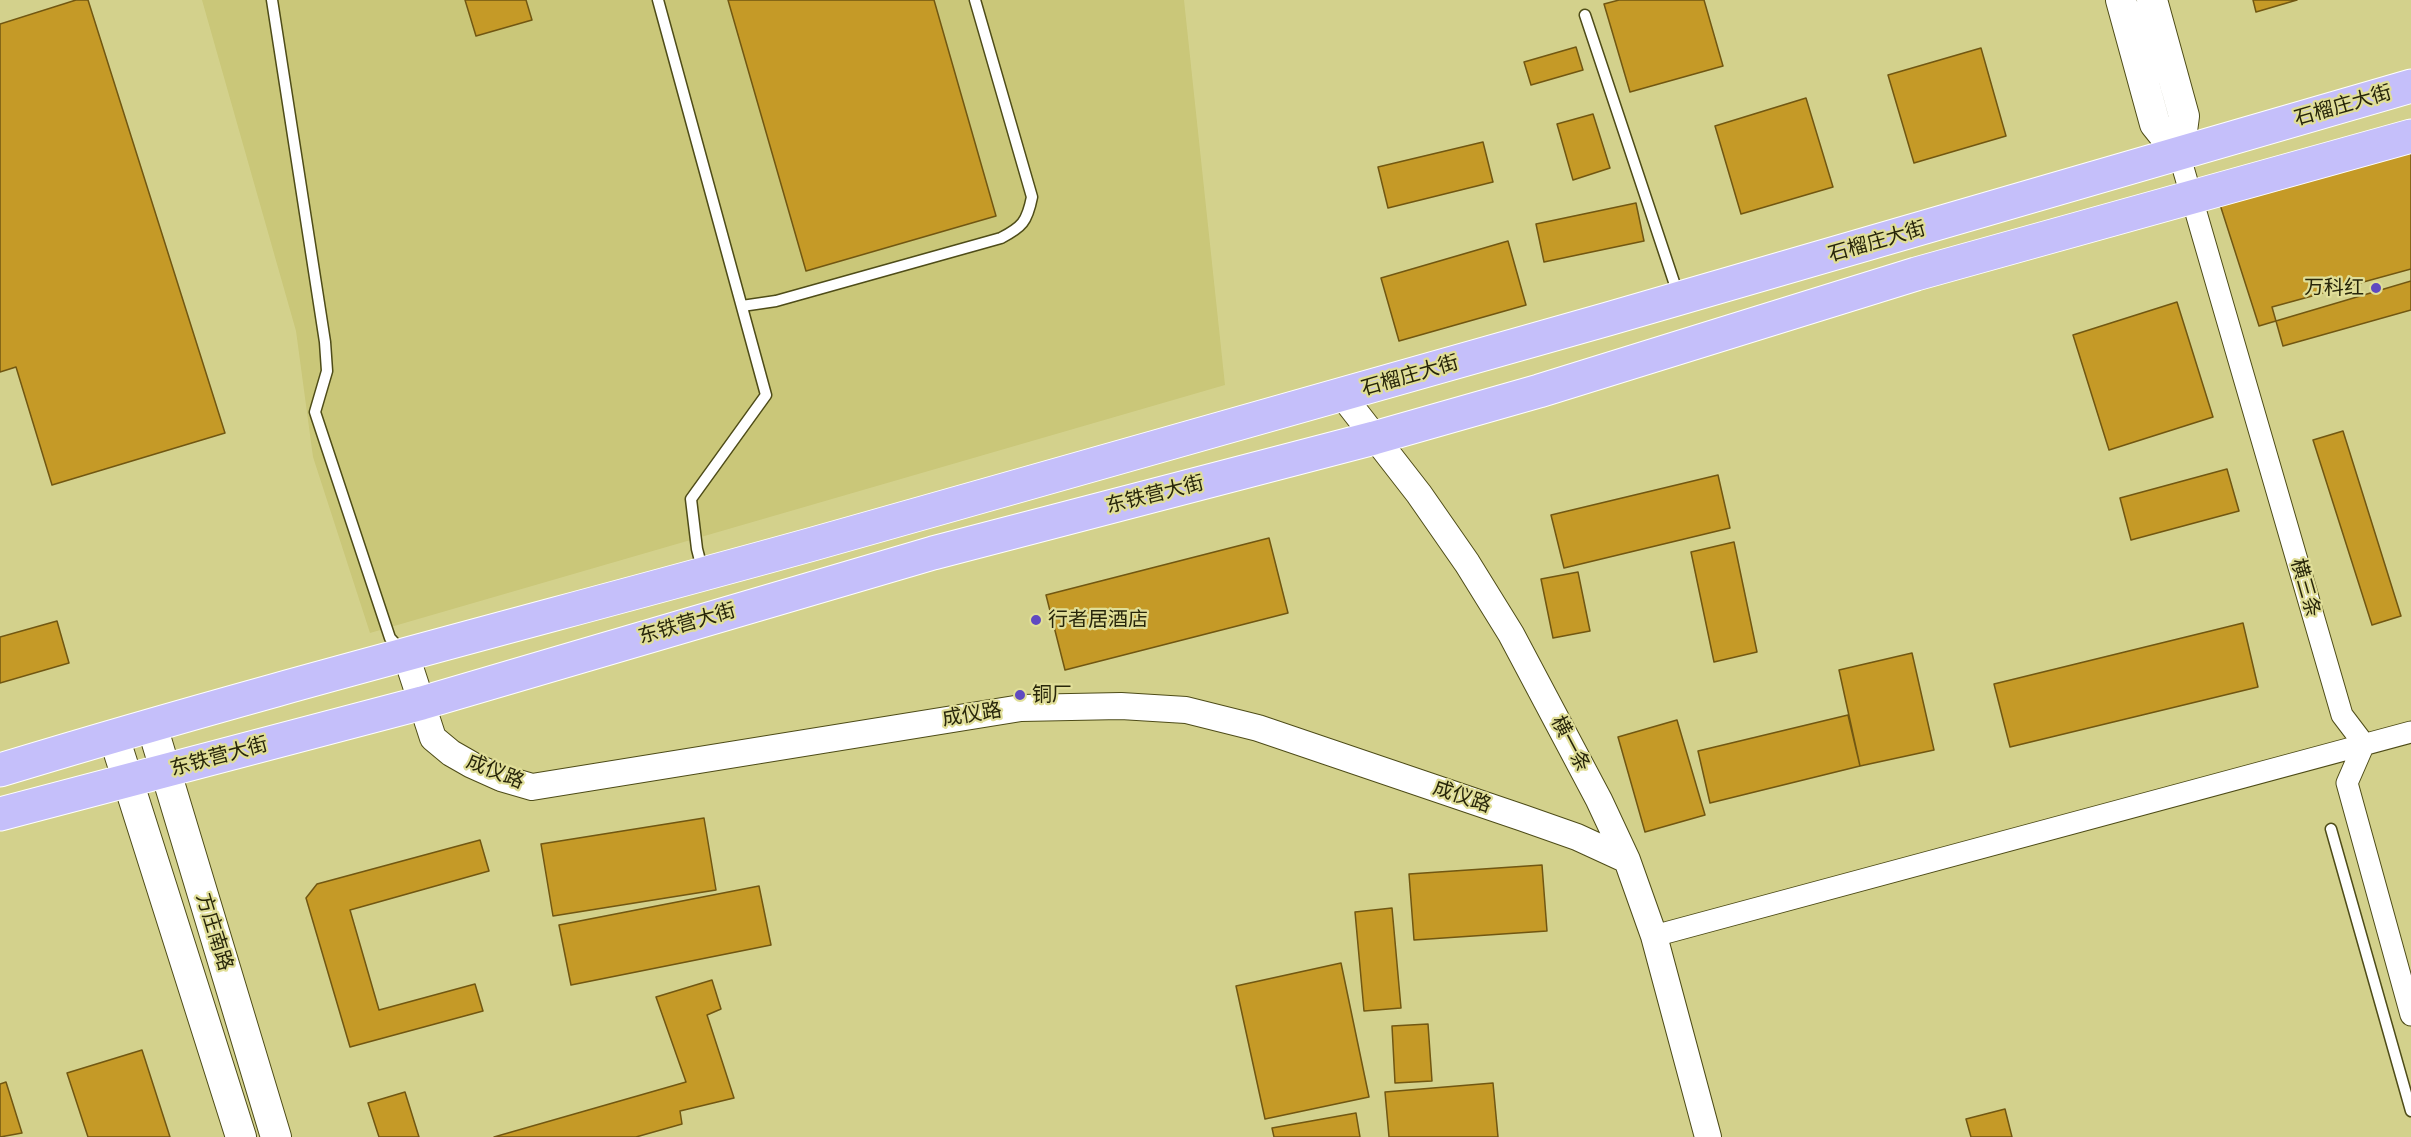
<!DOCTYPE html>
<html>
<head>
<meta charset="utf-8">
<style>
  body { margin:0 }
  canvas { display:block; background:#d3d18c }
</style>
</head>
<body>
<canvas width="2411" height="1137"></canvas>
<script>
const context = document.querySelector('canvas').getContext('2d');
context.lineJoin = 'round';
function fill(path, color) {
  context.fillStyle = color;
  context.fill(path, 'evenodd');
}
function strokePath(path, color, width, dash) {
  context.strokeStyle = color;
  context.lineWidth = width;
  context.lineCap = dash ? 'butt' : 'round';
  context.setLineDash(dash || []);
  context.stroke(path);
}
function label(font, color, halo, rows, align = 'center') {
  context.font = font + ' "Noto Serif","Noto Sans SC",serif';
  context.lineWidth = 4.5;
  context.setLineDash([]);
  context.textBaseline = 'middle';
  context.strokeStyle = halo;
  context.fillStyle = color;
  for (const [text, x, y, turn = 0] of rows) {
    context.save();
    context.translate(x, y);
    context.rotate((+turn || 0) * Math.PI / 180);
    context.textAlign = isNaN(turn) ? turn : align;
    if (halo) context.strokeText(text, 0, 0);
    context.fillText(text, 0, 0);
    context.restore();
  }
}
fill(new Path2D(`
  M202,0H1184L1225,385L370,633L313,457L296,331Z`), '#cac779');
const building = new Path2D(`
  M76,0H88L225,433L52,485L16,367L0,372V24Z
  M465,0H526L532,20L476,36Z
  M728,0H934L996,216L806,271Z
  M1619,0H1704L1723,66L1630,92L1604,4Z
  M2253,0H2297L2256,12Z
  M1576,47L1583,70L1531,85L1524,62Z
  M1981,48L2006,136L1914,163L1888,75Z
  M1806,98L1833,187L1741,214L1715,126Z
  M1593,114L1610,168L1573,180L1557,124Z
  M2411,133V281L2259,326L2215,189Z
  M1483,142L1493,182L1388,208L1378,167Z
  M1636,203L1644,241L1544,262L1536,224Z
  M1508,241L1526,305L1399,341L1381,278Z
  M2411,269V310L2283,346L2272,307Z
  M2177,302L2213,417L2109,450L2073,335Z
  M2343,431L2401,616L2372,625L2313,440Z
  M2227,469L2239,511L2131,540L2120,498Z
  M1718,475L1730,528L1564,568L1551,515Z
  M1269,538L1288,613L1065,670L1046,595Z
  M1734,542L1757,652L1714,662L1691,552Z
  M1578,572L1590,631L1553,638L1541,579Z
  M57,621L69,663L0,683V637Z
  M2243,623L2258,687L2010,747L1994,684Z
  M1912,653L1934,750L1860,766L1839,670Z
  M1848,715L1860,766L1710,803L1698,751Z
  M1677,720L1705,815L1645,832L1618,737Z
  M704,818L716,890L553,916L541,844Z
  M480,840L489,871L350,910L379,1010L475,984L483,1011L350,1047L306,898L317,884Z
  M1542,865L1547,931L1414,940L1409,874Z
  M759,886L771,945L571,985L559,925Z
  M1392,908L1401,1008L1364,1011L1355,912Z
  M1341,963L1369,1097L1265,1119L1236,986Z
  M712,980L721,1009L707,1015L734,1098L680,1111L682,1124L636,1137H494L686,1082L656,997Z
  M1428,1024L1432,1081L1395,1083L1392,1026Z
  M142,1050L170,1137H88L67,1073Z
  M6,1082L22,1133L0,1137V1084Z
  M1493,1083L1498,1137H1389L1385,1092Z
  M405,1092L419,1137H379L368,1103Z
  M2005,1109L2012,1137H1971L1966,1119Z
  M1356,1113L1360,1137H1274L1272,1128Z`);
fill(building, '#c59a27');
strokePath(building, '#715712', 1.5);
const service = new Path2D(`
  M272,0L325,342L327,371L315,412L390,638L401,650
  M658,0L766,395L691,499L697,549L703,572
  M1585,15L1679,297
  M742,306L776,301L1001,238C1022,227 1027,222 1032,197L975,0
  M2331,829L2411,1111`);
const minor = new Path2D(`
  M2179,154L2342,715L2364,744
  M2364,744L2347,783L2411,1015
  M1654,936L2411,732`);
const tertiary = new Path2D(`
  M1342,395L1419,494L1467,563L1511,634L1599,800L1627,860L1654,936L1708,1137
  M406,655L433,738L451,753L472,765L501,778L532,787L1021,708L1121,706L1186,710L1258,728L1523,818L1577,837L1627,860`);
const secondary = new Path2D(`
  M2121,0L2155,124L2179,154
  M2152,0L2184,116L2179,154
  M152,726L276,1137
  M114,737L241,1137`);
const primary = new Path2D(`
  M0,770C269,688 542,619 813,544C1347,395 1879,242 2411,86
  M0,814L422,703L933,553L1374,438L1539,391L1916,274L2411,136`);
strokePath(service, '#4e4c18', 13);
strokePath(minor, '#4e4c18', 23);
strokePath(tertiary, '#4e4c18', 28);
strokePath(secondary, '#4e4c18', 32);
strokePath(primary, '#fff', 35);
strokePath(service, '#fff', 10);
strokePath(minor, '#fff', 21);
strokePath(tertiary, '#fff', 26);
strokePath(secondary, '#fff', 30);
strokePath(primary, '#c5bffa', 33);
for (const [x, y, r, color] of [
  [2376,288,6,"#5f49c1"],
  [1036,620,6,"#5f49c1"],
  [1020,695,6,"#5f49c1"]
]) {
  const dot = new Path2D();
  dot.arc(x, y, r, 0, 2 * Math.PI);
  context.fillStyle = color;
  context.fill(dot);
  strokePath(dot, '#e0de98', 2);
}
label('20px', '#28260a', '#e0de98', [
  ["石榴庄大街",2343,106,-16],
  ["石榴庄大街",1877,242,-16],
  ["石榴庄大街",1410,376,-16],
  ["东铁营大街",1155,495,-14],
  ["横三条",2305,588,74],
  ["东铁营大街",687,624,-16],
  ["成仪路",972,715,-9],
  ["横一条",1570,744,62],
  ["东铁营大街",219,757,-15],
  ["成仪路",495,772,22],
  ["成仪路",1462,797,19],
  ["方庄南路",214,932,73]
]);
label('20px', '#28260a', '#e0de98', [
  ["万科红",2364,288,"right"],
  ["行者居酒店",1048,620],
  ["铜厂",1032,695]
], 'left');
</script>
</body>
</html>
